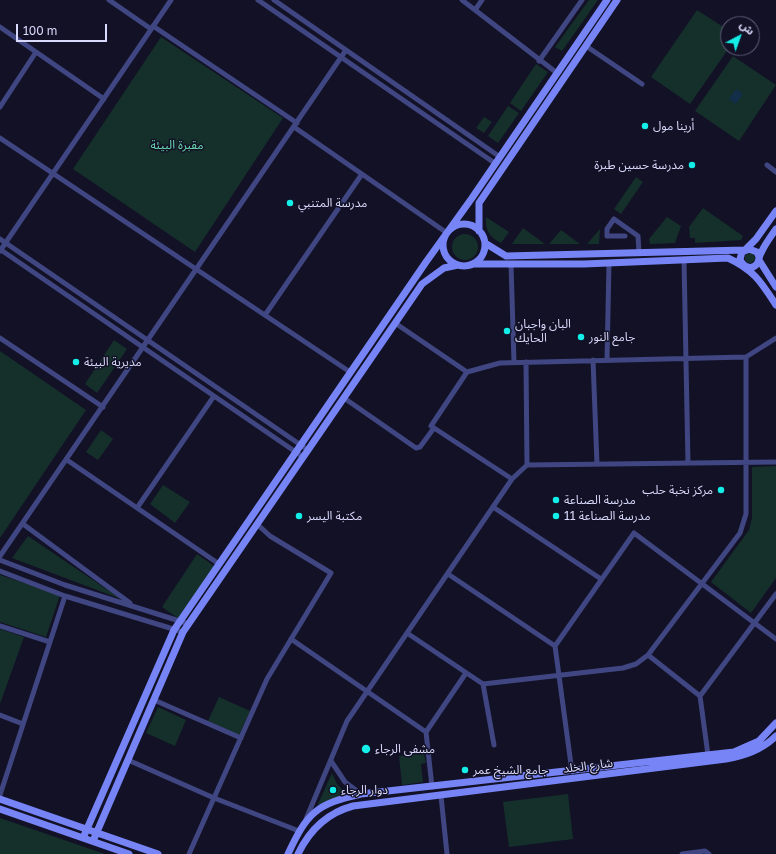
<!DOCTYPE html>
<html>
<head>
<meta charset="utf-8">
<style>
  body { margin:0 }
  #map { position:relative; width:776px; height:854px; overflow:hidden; background:#121126; font-family:"Golos Text","Noto Sans Arabic",sans-serif }
  canvas { display:block }
  .north { position:absolute; left:720px; top:16px; width:40px; height:40px; box-sizing:border-box; background:#121126; border:1px solid #62617c; border-radius:50%; rotate:41deg; font-size:11px; font-weight:700; line-height:16px; text-align:center; color:#d9dafc }
  .north::after { content:''; display:block; margin:auto; width:14px; height:18px; background:#13eee8; clip-path:polygon(50% 0,100% 100%,50% 72%,0 100%) }
  .scale { position:absolute; left:16px; top:24px; width:91px; height:18px; box-sizing:border-box; border:2px solid #d9dafc; border-top:0; padding-left:5px; font-size:12px; line-height:14px; white-space:nowrap; color:#d9dafc; -webkit-text-stroke:3px #121126; paint-order:stroke }
</style>
</head>
<body>
<div id="map">
<canvas width="776" height="854"></canvas>
<div class="north">ش</div>
<div class="scale">100 m</div>
</div>
<script>
const context = document.querySelector('canvas').getContext('2d');
context.lineJoin = 'round';
function fill(path, color) {
  context.fillStyle = color;
  context.fill(path, 'evenodd');
}
function strokePath(path, color, width, dash) {
  context.strokeStyle = color;
  context.lineWidth = width;
  context.lineCap = dash ? 'butt' : 'round';
  context.setLineDash(dash || []);
  context.stroke(path);
}
function label(font, color, halo, rows, align = 'center') {
  context.font = font + ' "Golos Text","Noto Sans Arabic",sans-serif';
  context.lineWidth = 3;
  context.setLineDash([]);
  context.textBaseline = 'middle';
  context.strokeStyle = halo;
  context.fillStyle = color;
  for (const [text, x, y, turn = 0] of rows) {
    context.save();
    context.translate(x, y);
    context.rotate((+turn || 0) * Math.PI / 180);
    context.textAlign = isNaN(turn) ? turn : align;
    if (halo) context.strokeText(text, 0, 0);
    context.fillText(text, 0, 0);
    context.restore();
  }
}
fill(new Path2D(`
  M589,0H598L562,51L555,47Z
  M697,10L728,30L729,48L690,104L651,77Z
  M161,37L283,118L195,252L73,169Z
  M733,56L776,85L739,141L695,111Z
  M536,64L548,72L521,111L510,103Z
  M508,106L519,113L498,143L488,136Z
  M484,117L492,122L484,133L476,128Z
  M636,177L643,182L621,214L614,209Z
  M703,208L743,236L741,240L695,243V238H690L689,227Z
  M486,217L509,232L501,243C489,237 485,230 486,217Z
  M667,217L681,226L675,243L650,244L649,239Z
  M523,228L545,244H512Z
  M600,229L599,244H587Z
  M561,230L580,244H549Z
  M452 247a13 13 0 1 1 26 0a13 13 0 1 1-26 0Z
  M745 258a5 5 0 1 1 10 0a5 5 0 1 1-10 0Z
  M114,340L127,349L97,393L85,384Z
  M0,351L86,410L0,538Z
  M101,430L113,439L98,460L86,452Z
  M776,466V578L751,613L711,582L749,530L752,518V467Z
  M163,485L190,502L175,523L150,504Z
  M28,536L121,599L12,558Z
  M197,554L214,566L179,619L162,607Z
  M0,575L60,595L46,637L0,622Z
  M0,629L24,637L0,704Z
  M219,697L250,711L239,735L208,721Z
  M158,707L186,720L175,746L146,733Z
  M424,753L426,763L421,764L423,782L402,785L399,756Z
  M332,773L337,784L346,793L319,805L318,804Z
  M568,794L573,839L509,847L503,802Z
  M0,818L105,854H0Z`), '#15302b');
fill(new Path2D(`
  M736,89L743,94L736,104L729,99Z`), '#122e49');
strokePath(new Path2D(`
  M109,0L151,29
  M258,0L496,164
  M274,0L500,157
  M462,0L557,73
  M475,10L482,0
  M153,26L297,123
  M0,27L104,99
  M586,46L642,84
  M539,61L582,0
  M0,107L36,52
  M294,127L447,233
  M0,138L350,372
  M767,165L776,172
  M625,236H607V229L614,219L638,236L639,253
  M0,239L308,450
  M1,250L303,457
  M0,251L171,0
  M684,260L688,463
  M511,264L514,362
  M265,315L362,174
  M395,323L467,372
  M0,338L103,407
  M593,360L597,464
  M607,360L609,263
  M526,362L527,465
  M344,398L416,448L420,447L434,428
  M67,460L219,564
  M512,479L431,426L467,372L500,363L746,357L776,338
  M493,507L601,579
  M137,508L214,396
  M23,524L130,603
  M0,556L346,50
  M0,560L65,585L189,624
  M0,571L65,596L183,632
  M448,574L555,646
  M0,626L50,642
  M407,633L483,684L623,668L636,664L648,655L740,533L746,514V357
  M291,639L426,732
  M648,655L700,696
  M483,684L494,745
  M154,700L241,738
  M0,715L23,724
  M708,755L700,696L776,594
  M128,760L214,798L299,831
  M331,761L345,782L361,794
  M572,772L555,646L634,533L776,639
  M432,787L426,732L466,673
  M0,795L65,596
  M441,796L447,854
  M306,819L347,721L512,479L527,465L776,462
  M189,854L267,679L331,573L270,536L257,524
  M682,854L705,851L709,854`), '#404682', 5);
strokePath(new Path2D(`
  M443 245a21 21 0 1 1 42 0a21 21 0 1 1-42 0Z
  M479,231V203L617,0
  M485,243L506,256L745,250L756,239L776,211
  M759,257L757,252L749,249L742,252L740,259C742,266 751,271 757,264C759,261 759,256 761,253C765,244 771,236 776,229
  M759,260L776,287
  M472,264H584L728,258C754,270 761,282 776,305
  M0,799L158,854
  M0,809L129,854
  M83,838L174,630L426,262L472,198L607,0
  M93,841L183,632L422,284L444,268L458,265
  M288,854C307,813 316,804 361,794L734,752L759,741L776,723
  M298,854C310,829 327,813 353,806L726,759C745,756 762,750 776,736`), '#7784f5', 7);
for (const [x, y, r, color] of [
  [645,126,4,"#13eee8"],
  [692,165,4,"#13eee8"],
  [290,203,4,"#13eee8"],
  [507,331,4,"#13eee8"],
  [581,337,4,"#13eee8"],
  [76,362,4,"#13eee8"],
  [721,490,4,"#13eee8"],
  [556,500,4,"#13eee8"],
  [299,516,4,"#13eee8"],
  [556,516,4,"#13eee8"],
  [366,749,5,"#13eee8"],
  [465,770,4,"#13eee8"],
  [333,790,4,"#13eee8"]
]) {
  const dot = new Path2D();
  dot.arc(x, y, r, 0, 2 * Math.PI);
  context.fillStyle = color;
  context.fill(dot);
  strokePath(dot, '#121126', 1.5);
}
label('12px', '#d9dafc', '#121126', [
  ["أرينا مول",653,126],
  ["مدرسة حسين طبرة",684,165,"right"],
  ["مدرسة المتنبي",298,203],
  ["البان واجبان",515,324],
  ["الحايك",515,338],
  ["جامع النور",589,337],
  ["مديرية البيئة",84,362],
  ["مركز نخبة حلب",713,490,"right"],
  ["مدرسة الصناعة",564,500],
  ["مكتبة اليسر",307,516],
  ["مدرسة الصناعة 11",564,516],
  ["مشفى الرجاء",375,749],
  ["جامع الشيخ عمر",473,770],
  ["دوار الرجاء",341,790]
], 'left');
label('12px', '#6ad8ae', '#121126', [
  ["مقبرة البيئة",177,145]
]);
label('12px', '#d9dafc', '#121126', [
  ["شارع الخلد",588,766,-7]
]);
</script>
</body>
</html>
